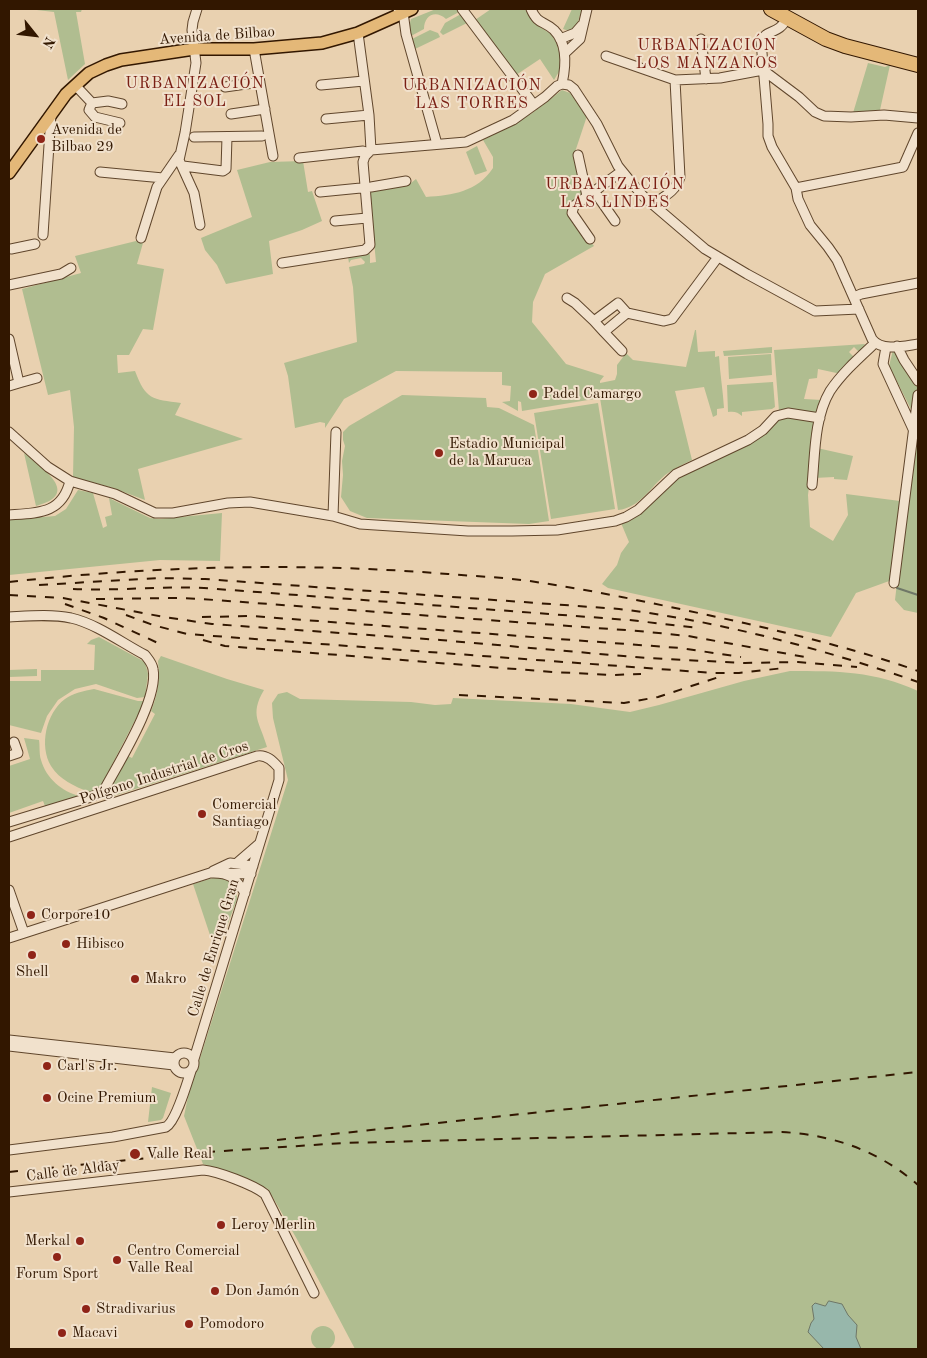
<!DOCTYPE html>
<html>
<head>
<meta charset="utf-8">
<style>
  body { margin:0 }
  #map { position:relative; width:927px; height:1358px; overflow:hidden; background:#e9d1b0; font-family:"Old Standard TT",serif }
  canvas { display:block }
  .frame { position:absolute; inset:0; border:10px solid #321700; pointer-events:none }
  .north { position:absolute; left:10px; top:10px; width:50px; height:50px; -webkit-text-stroke:4px #f1e1cc; paint-order:stroke; rotate:119deg; font-size:14px; font-weight:700; line-height:20px; text-align:center; color:#321700 }
  .north::after { content:''; display:block; margin:auto; width:18px; height:22px; background:#321700; clip-path:polygon(50% 0,100% 100%,50% 72%,0 100%) }
</style>
</head>
<body>
<div id="map">
<canvas width="927" height="1358"></canvas>
<div class="frame"></div>
<div class="north">N</div>
</div>
<script>
const context = document.querySelector('canvas').getContext('2d');
context.lineJoin = 'round';
function fill(path, color) {
  context.fillStyle = color;
  context.fill(path, 'evenodd');
}
function strokePath(path, color, width, dash) {
  context.strokeStyle = color;
  context.lineWidth = width;
  context.lineCap = dash ? 'butt' : 'round';
  context.setLineDash(dash || []);
  context.stroke(path);
}
function label(font, color, halo, rows, align = 'center') {
  context.font = font + ' "Old Standard TT",serif';
  context.lineWidth = 4;
  context.setLineDash([]);
  context.textBaseline = 'middle';
  context.strokeStyle = halo;
  context.fillStyle = color;
  for (const [text, x, y, turn = 0] of rows) {
    context.save();
    context.translate(x, y);
    context.rotate((+turn || 0) * Math.PI / 180);
    context.textAlign = isNaN(turn) ? turn : align;
    if (halo) context.strokeText(text, 0, 0);
    context.fillText(text, 0, 0);
    context.restore();
  }
}
fill(new Path2D(`
  M28,9H82L81,12H76L85,64L68,80L54,12Z
  M436,9H456L459,12L446,19C435,9 424,16 424,29L411,36L409,26L411,19Z
  M491,9H525L534,23L551,34L556,42L561,57L560,70L554,80L540,59L516,75L475,20Z
  M572,9H582L576,28L569,31L563,29Z
  M461,14L467,23L443,35L440,32L445,23Z
  M430,30L438,33L440,37L415,49L412,39Z
  M868,63L885,67L890,65L880,110L853,113Z
  M562,90L570,93L587,116L575,152L583,194L566,208L594,246L545,274L533,302L532,322L566,364L604,376L600,381V383L615,380L617,374V365L626,353L633,360L686,367L695,330H696L698,352L715,351V357L719,356C720,374 723,391 724,408L717,409V415L713,417L704,387L675,391L692,460C684,464 675,468 668,473C651,485 641,508 618,510L600,398L522,411L521,402L518,401V411L502,402L510,401L511,386L502,385V372L396,371L344,399L325,428V423L320,422L295,428L288,376L284,363L357,342L353,287L349,267L364,264L365,262L361,258L351,260L349,263L348,257L369,253L370,255V263L376,262L369,190L411,183L416,179L426,197C453,195 477,192 493,168V157L483,140L531,114Z
  M477,146L487,171L475,175L466,152Z
  M303,161L308,192L312,191L322,221L302,230L269,241L273,274L226,284L217,265L205,250L201,238L252,217L237,170L270,162Z
  M136,241L143,243L137,264L164,269L153,330L143,329L129,355H117L118,373L135,371C146,400 152,399 181,403L175,415L243,439L138,469L145,500L113,488L73,477L74,427L70,390L48,395L22,289L81,273L75,256Z
  M865,344L860,353L854,347L849,352L855,358L841,374L818,369L817,378L809,379L804,399L822,400L817,415L781,409L779,411L774,350Z
  M772,347V353L724,356L723,351Z
  M893,350L916,383L918,390L914,415L889,366Z
  M771,354L772,375L729,379L728,357Z
  M773,382L775,407L772,409L742,412V416C738,412 734,411 728,412L727,385Z
  M402,395L486,398L487,407L499,408L534,425L549,521L529,524L367,518L350,511L341,497L343,475L342,461L345,446L343,440V432L349,426Z
  M918,401V613L904,610L895,600Z
  M598,403L615,509L551,519L534,413Z
  M792,415L817,422L808,495L810,527L833,541L848,515L846,494L900,501L892,580L856,593L831,637L608,588L602,584L617,565L621,553L629,542L621,523L641,513L677,478L775,419Z
  M817,448L853,456L847,480L834,479V477L814,478Z
  M24,453C43,469 82,494 36,506Z
  M78,490L93,493L103,528L107,526L105,517L112,515L109,498L150,518L159,519L222,513L220,561L160,560L9,575V520L55,516L66,509Z
  M99,637L145,662L148,674L145,697L137,698L96,684L75,689L58,700L47,716L41,733L9,725V681H41V670H94L95,645L87,644L91,640Z
  M161,656L227,679L264,690C249,715 260,722 267,747L104,799L128,756L132,758L155,714L151,711C158,695 160,678 158,661Z
  M37,669V676L9,677V670Z
  M790,671C837,671 875,671 918,691V1349H355L298,1241L268,1189L203,1164L184,1116L189,1092H186L195,1074L288,780L273,718L272,703L278,694L287,692L300,699L411,702L435,705L451,704L453,698L571,704L630,712L659,705L744,681Z
  M94,689L138,701H145L102,784L98,789L89,792C74,786 60,780 51,766C39,746 46,713 65,699C73,693 84,691 94,689Z
  M24,738L39,740C40,746 39,754 41,760C46,778 62,792 80,796L45,806L43,801L9,813V766L30,759Z
  M216,877H222L234,883L236,888L237,899L222,940L210,935L193,884Z
  M152,1087L171,1093L163,1118L161,1120L148,1122Z
  M311 1338a12 12 0 1 1 24 0a12 12 0 1 1-24 0Z`), '#b0bd90');
const water = new Path2D(`
  M829,1301L842,1304L848,1315L857,1325L856,1337L861,1349H824L808,1332L811,1323L814,1319L812,1306L815,1303L825,1306Z`);
fill(water, '#97b7ab');
strokePath(water, '#6f7767', 1);
strokePath(new Path2D(`
  M897,588L918,595`), '#6f7767', 2);
const minor = new Path2D(`
  M197,9L193,22L192,30L196,63L185,133L179,160L194,193L200,225
  M398,9L403,12L406,34L437,144
  M462,9L534,105
  M531,9C538,25 543,20 554,30C568,44 566,66 562,84
  M787,18C779,35 766,29 761,41L768,124V136L772,147L796,188L798,199L810,225L828,247L837,260L872,339C882,352 904,346 918,344
  M358,33L369,115L371,150
  M560,39L575,33L582,25
  M701,39L706,79
  M254,49L273,156
  M565,53L580,39L587,9
  M606,56L675,80L720,78L763,70L799,97L815,112L824,116L851,117L884,115L918,118
  M75,85L92,103
  M321,85L364,81
  M225,87L260,82
  M92,103L89,110L95,117L120,123
  M92,103L108,101L122,104
  M231,114L265,109
  M326,119L369,115
  M194,137L262,136
  M578,155L587,196
  M299,158L363,151L368,153
  M183,166L223,171L226,169L227,137
  M100,172L163,178
  M796,188L903,167L918,133
  M594,191L615,221
  M320,192L371,187L406,181
  M653,204C665,196 676,191 680,177L675,80
  M335,221L367,218
  M43,235L51,115
  M141,238L157,187L179,155
  M590,239L572,213L574,206L622,171
  M11,249L35,244
  M282,263L365,250L370,245L363,162L365,156L371,150L466,142L513,120L545,97L557,86L562,84L569,85L574,89L597,124L618,166L631,182L643,196L705,249L747,274L815,311L859,309
  M9,285L61,274L71,268
  M854,297L861,294L918,283
  M567,298L575,303L594,321
  M627,313L604,332L594,321L618,303L627,313L664,321L672,319L718,257
  M604,332L622,351
  M9,339L19,383L9,386
  M897,346L904,360L918,381
  M886,347L883,364L913,429
  M19,383L37,378
  M9,432L48,467L70,481L115,494L155,513H173L228,503L250,502L333,516L360,524L468,531H512L557,530L615,521L626,517L638,510L676,474L748,440L763,430L776,416L788,413L820,418
  M812,485C815,455 814,418 830,391C842,373 859,358 875,343
  M9,515C38,513 62,514 70,481
  M333,516L336,432
  M894,583L918,395
  M9,617C29,616 51,614 71,618C97,624 122,643 145,655C148,659 152,663 153,669C159,699 119,762 104,790L98,794L88,798L9,822
  M9,756L18,753L14,742
  M9,837L257,756C266,754 273,761 279,768V780L194,1059
  M237,863L259,844
  M213,871L230,863L253,866
  M226,873L251,874
  M9,890L24,933
  M9,938L210,873C230,872 235,878 245,893
  M9,1040L175,1058
  M9,1046L174,1065
  M174 1063a10 10 0 1 1 20 0a10 10 0 1 1-20 0Z
  M9,1150L113,1137L166,1127C176,1121 187,1083 191,1071
  M9,1192L203,1170C217,1171 254,1185 265,1194L314,1293`);
const major = new Path2D(`
  M9,173L66,94L89,73L106,65L121,60L194,49H254L322,43L358,33L412,9`);
const highway = new Path2D(`
  M771,9L826,39L845,46L918,65`);
strokePath(minor, '#60462c', 11);
strokePath(major, '#321700', 14);
strokePath(highway, '#321700', 16);
strokePath(minor, '#f1e1cc', 9);
strokePath(major, '#e4b878', 11);
strokePath(highway, '#e4b878', 14);
strokePath(new Path2D(`
  M9,582C154,566 302,562 448,574C472,576 497,577 522,580C588,589 652,603 717,617C785,632 853,648 918,671
  M39,585L158,578L205,579L619,609C719,621 823,649 918,682
  M73,589C117,591 160,586 204,588L629,620L699,628
  M9,595L63,598L164,617L212,624L440,640L646,658L745,663L798,662L857,667
  M96,599L178,598L201,599L638,631L688,636L805,657
  M65,604L104,618L160,644
  M126,615L153,625L187,634L713,673H739L784,668
  M202,617L251,616L680,648L741,657
  M203,640L225,646L553,672L613,675L641,674
  M459,695L624,703L658,697L719,677
  M277,1140L918,1072
  M9,1172L208,1152L343,1143L782,1132C834,1135 879,1151 918,1185`), '#321700', 2, [9, 9]);
for (const [x, y, r, color] of [
  [41,139,5,"#8f2418"],
  [533,394,5,"#8f2418"],
  [439,453,5,"#8f2418"],
  [202,814,5,"#8f2418"],
  [31,915,5,"#8f2418"],
  [66,944,5,"#8f2418"],
  [32,955,5,"#8f2418"],
  [135,979,5,"#8f2418"],
  [47,1066,5,"#8f2418"],
  [47,1098,5,"#8f2418"],
  [135,1154,6,"#8f2418"],
  [221,1225,5,"#8f2418"],
  [80,1241,5,"#8f2418"],
  [57,1257,5,"#8f2418"],
  [117,1260,5,"#8f2418"],
  [215,1291,5,"#8f2418"],
  [86,1309,5,"#8f2418"],
  [189,1324,5,"#8f2418"],
  [62,1333,5,"#8f2418"]
]) {
  const dot = new Path2D();
  dot.arc(x, y, r, 0, 2 * Math.PI);
  context.fillStyle = color;
  context.fill(dot);
  strokePath(dot, '#f1e1cc', 2);
}
label('15px', '#321700', '#f1e1cc', [
  ["Avenida de Bilbao",217,36,-4],
  ["Polígono Industrial de Cros",164,773,-18],
  ["Calle de Enrique Gran",214,948,-73],
  ["Calle de Alday",73,1171,-7]
]);
label('15px', '#321700', '#f1e1cc', [
  ["Avenida de",51,130],
  ["Bilbao 29",51,147],
  ["Padel Camargo",543,394],
  ["Estadio Municipal",449,444],
  ["de la Maruca",449,461],
  ["Comercial",212,805],
  ["Santiago",212,822],
  ["Corpore10",41,915],
  ["Hibisco",76,944],
  ["Shell",32,972,"center"],
  ["Makro",145,979],
  ["Carl's Jr.",57,1066],
  ["Ocine Premium",57,1098],
  ["Valle Real",146,1154],
  ["Leroy Merlin",231,1225],
  ["Merkal",70,1241,"right"],
  ["Centro Comercial",127,1251],
  ["Valle Real",127,1268],
  ["Forum Sport",57,1274,"center"],
  ["Don Jamón",225,1291],
  ["Stradivarius",96,1309],
  ["Pomodoro",199,1324],
  ["Macavi",72,1333]
], 'left');
context.letterSpacing = '1px';
label('16px', '#7a1f14', '#f1e1cc', [
  ["URBANIZACIÓN",707,46],
  ["LOS MANZANOS",707,64],
  ["URBANIZACIÓN",195,84],
  ["EL SOL",195,102],
  ["URBANIZACIÓN",472,86],
  ["LAS TORRES",472,104],
  ["URBANIZACIÓN",615,185],
  ["LAS LINDES",615,203]
]);
context.letterSpacing = '0px';
</script>
</body>
</html>
